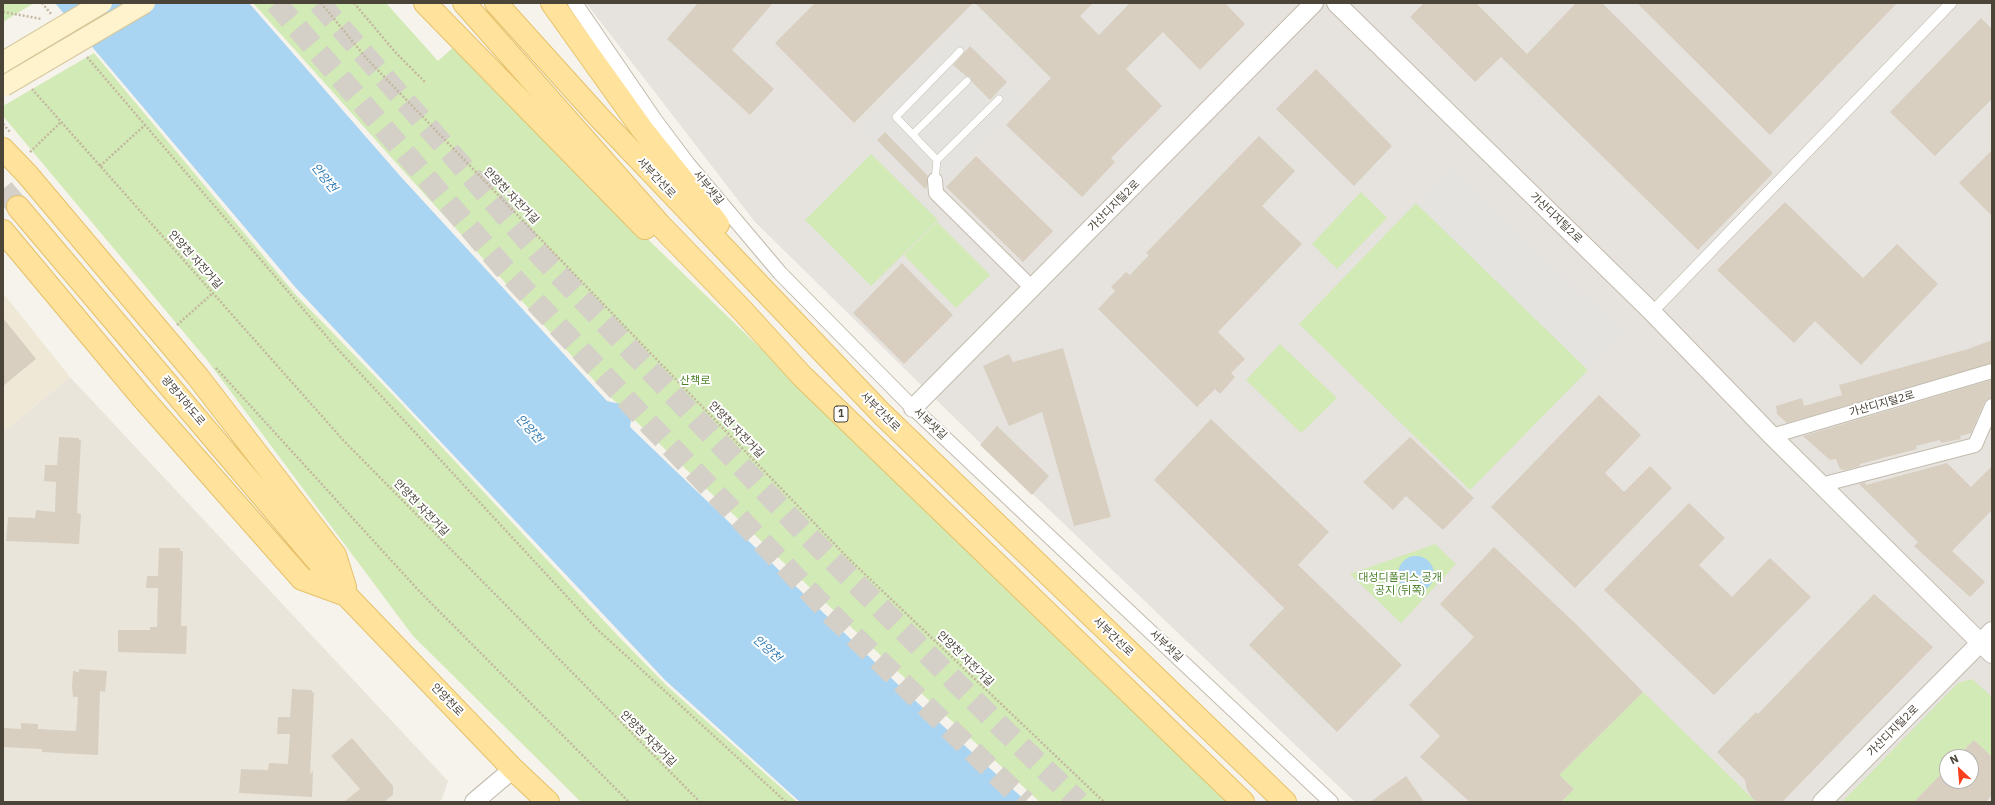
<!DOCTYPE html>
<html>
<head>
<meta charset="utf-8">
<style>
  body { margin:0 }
  #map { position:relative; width:1995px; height:805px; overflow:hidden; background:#f6f3ec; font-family:"IBM Plex Sans",sans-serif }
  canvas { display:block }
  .frame { position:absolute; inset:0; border:4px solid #4b4439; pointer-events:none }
  .north { position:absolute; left:1939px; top:749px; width:40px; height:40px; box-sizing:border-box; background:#fff; border:1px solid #b7b4b0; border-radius:50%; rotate:334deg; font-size:11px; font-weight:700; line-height:16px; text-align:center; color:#4b4439 }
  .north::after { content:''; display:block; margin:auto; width:14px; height:18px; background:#fc3f1d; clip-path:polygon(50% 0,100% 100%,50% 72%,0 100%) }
</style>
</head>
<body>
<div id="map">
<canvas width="1995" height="805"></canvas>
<div class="frame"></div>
<div class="north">N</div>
</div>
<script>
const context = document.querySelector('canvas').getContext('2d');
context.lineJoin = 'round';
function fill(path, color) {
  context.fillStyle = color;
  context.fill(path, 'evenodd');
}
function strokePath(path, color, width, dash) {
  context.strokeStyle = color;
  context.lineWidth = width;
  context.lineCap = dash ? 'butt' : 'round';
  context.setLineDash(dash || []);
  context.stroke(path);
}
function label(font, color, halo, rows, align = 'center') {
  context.font = font + ' "IBM Plex Sans","Noto Sans KR",sans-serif';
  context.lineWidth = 4;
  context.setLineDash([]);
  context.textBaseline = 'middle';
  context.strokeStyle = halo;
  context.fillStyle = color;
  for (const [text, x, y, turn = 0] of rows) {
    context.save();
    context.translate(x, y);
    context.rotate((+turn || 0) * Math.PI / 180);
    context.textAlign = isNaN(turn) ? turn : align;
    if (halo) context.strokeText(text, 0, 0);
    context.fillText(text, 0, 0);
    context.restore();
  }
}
fill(new Path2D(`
  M70,377L448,781L442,799L439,802H3V432Z`), '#eae5da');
fill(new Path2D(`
  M586,3H1992V802H1355L1016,478L755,222ZM1947,757H1971V781H1947Z`), '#e6e2dd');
fill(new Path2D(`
  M3,293L70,377L3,432Z`), '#efe8d6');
fill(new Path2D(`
  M3,3H34L3,22Z
  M253,3H386L438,61L457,44L630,222L1147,722L1233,802H1040L895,669L601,388L398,165Z
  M94,53L296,295L396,398L619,637L667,686L797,802H581L413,636L207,360L3,116V106Z
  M871,154L938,220L871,286L805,220Z
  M1361,192L1387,218L1337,269L1312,244Z
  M1416,203L1588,370L1470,490L1299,324Z
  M937,222L990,275L956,308L904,255Z
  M1280,344L1337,398L1301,433L1246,380Z
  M1435,544L1456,564L1401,623L1350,574Z
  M1972,679L1992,697V757L1974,740L1957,757H1947V768L1914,802H1842L1958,683Z
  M1643,692L1756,802H1561L1574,789L1559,775Z`), '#d2eab5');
fill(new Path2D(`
  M955,30L1025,97L928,196L859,129Z
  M1451,166L1623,333L1588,370L1416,203Z`), '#e5e3e0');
fill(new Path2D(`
  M55,3H249L401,177L607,401L633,407L630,427L909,695L1027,802H800L665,680L296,288Z
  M1398 574a18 18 0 1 1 36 0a18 18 0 1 1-36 0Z`), '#a9d4f2');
fill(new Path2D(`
  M698,3H773L732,50L774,89L750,115L667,39Z
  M815,3H973L854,123L775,43Z
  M975,3H1093L1080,16L1099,35L1130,3H1225L1245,24L1200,70L1163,32L1126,69L1162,106L1111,158L1115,162L1082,197L1006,125L1051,78Z
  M1424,3H1476L1527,54L1576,3H1602L1773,173L1698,250L1501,57L1475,82L1410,17Z
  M1637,3H1897L1770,135Z
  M1981,18L1992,29V99L1935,156L1890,112Z
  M970,46L1007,82L990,100L972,82L970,77L966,76L953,65Z
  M1316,69L1392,146L1354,186L1276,109Z
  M885,132L928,176L927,187L925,189L877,140Z
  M1259,136L1295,171L1262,206L1302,244L1218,332L1245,359L1231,373L1235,377L1220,394L1215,389L1197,407L1098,309L1115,291L1111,287L1126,272L1130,275L1149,255L1146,253Z
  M1992,150V216L1959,183Z
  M976,156L1053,231L1023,262L946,187Z
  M1785,202L1863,278L1897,244L1938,284L1861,365L1815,321L1794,343L1717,270Z
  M902,263L953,315L904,364L853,313Z
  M3,318L36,359L3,386Z
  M1992,340V363L1787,423L1777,414L1776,406L1802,398L1804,406L1842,395L1839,385L1968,349Z
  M1063,348L1111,517L1074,526L1042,412L1009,426L983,366L1009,354L1013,362Z
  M1991,380L1992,398L1987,399L1984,403L1971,433L1960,436L1961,439L1941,443L1940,440L1916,446L1917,449L1860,464V466L1845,470L1840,469L1836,459L1830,460L1803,436Z
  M1599,395L1641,435L1605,473L1624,492L1650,466L1672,488L1575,588L1491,507Z
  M1211,419L1329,532L1298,565L1402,665L1337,732L1249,645L1284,608L1154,480Z
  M997,426L1049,476L1032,495L980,445Z
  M59,437L79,438V440H81L77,513L81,514L79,544L6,541L8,517L35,518L36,510L55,512L56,482L44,481L45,465H57Z
  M1410,437L1474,498L1443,530L1406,496L1393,510L1363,482Z
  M1947,463L1971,487L1992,466V510L1952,551L1985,582L1970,597L1914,546L1918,542L1859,484L1865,482L1866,485Z
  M1689,503L1725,538L1699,565L1732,597L1770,558L1811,597L1714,695L1604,590Z
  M1494,547L1578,626L1643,692L1559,775L1574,789L1561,802H1470L1420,757L1440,736L1409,705L1474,637L1440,604Z
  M159,548H180V551H183L181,626H187L186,654L118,652V630H150V627H157L158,588H146L147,576H158Z
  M1874,594L1933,647L1782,802H1758L1753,799L1747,790L1745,780L1717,752L1756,712L1758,714Z
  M79,669L107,671L105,692L100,691L98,755L42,752V749L3,747L4,728L21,729V723L38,724V729L76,731L78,697H73L72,687L73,671L79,672Z
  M292,689L312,690V692L314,693L310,774L313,771L312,797L239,793L241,769L268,770L269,763L288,764L290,734H277L278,717H290Z
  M352,738L393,786V795L384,802H344L360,789L331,756Z
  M1974,740L1992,757V795L1986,802H1914L1947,768V781H1971V757H1957Z
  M1406,776L1424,802H1370Z`), '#d8cfc1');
strokePath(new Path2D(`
  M3,189L18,207`), '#d4d0c8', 22, [22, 11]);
strokePath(new Path2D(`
  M276,3L503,267L651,426L830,613L1025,802
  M319,3L540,255L802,530L997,723L1079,802`), '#d4d0c8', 22, [22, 11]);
const service = new Path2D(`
  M960,51L896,117L937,160L999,99
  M913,134L967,81
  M935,180L937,160`);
const pedestrian = new Path2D(`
  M1659,305L1951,3`);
const minor = new Path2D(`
  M575,3L655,120L688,164L780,273L913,408L1331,802
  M935,180L936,193L1032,288
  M1772,436L1992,371
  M1821,485L1975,445L1992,406`);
const tertiary = new Path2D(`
  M1336,3L1650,310L1772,436L1992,654
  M913,408L1314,3
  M474,802L513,769
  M1822,802L1992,631`);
const primary = new Path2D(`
  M425,3L645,228
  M464,3L660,225L742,310L802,376L1243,802
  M496,3L598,116L882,414L1285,802
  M552,3L642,129L718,224
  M3,149L27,174L198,377L335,555L345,587
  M18,207L347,596L513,769L548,802
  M3,231L140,395L302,579L346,595`);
strokePath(service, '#c2bbae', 8);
strokePath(pedestrian, '#c2bbae', 12);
strokePath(minor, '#c2bbae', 16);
strokePath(tertiary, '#c2bbae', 20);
strokePath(primary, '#e6c16a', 24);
strokePath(new Path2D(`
  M42,3L52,15
  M321,3L367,59L850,560L1104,802
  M354,3L396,53L426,83
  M3,12L42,19
  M87,57L145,125
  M32,89L344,441L700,802
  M3,124L11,133
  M30,152L61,122
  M100,166L145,125L334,345L597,629L786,802
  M177,325L213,293
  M216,368L420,592L629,802`), '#c4b79f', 2.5, [2, 2]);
strokePath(service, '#fff', 7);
strokePath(pedestrian, '#fff', 11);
strokePath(minor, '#fff', 14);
strokePath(tertiary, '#fff', 18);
strokePath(primary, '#ffe39c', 22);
const secondaryBridge = new Path2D(`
  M3,62L102,3
  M4,86L145,3`);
strokePath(secondaryBridge, '#d6c79b', 22, []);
strokePath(secondaryBridge, '#fff3cd', 20);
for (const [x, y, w] of [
  [841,414,14]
]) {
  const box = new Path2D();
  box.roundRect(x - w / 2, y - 8, w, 16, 3);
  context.fillStyle = '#fff';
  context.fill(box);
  strokePath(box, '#4b4439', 1);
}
label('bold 10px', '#4b4439', null, [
  ["1",841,414]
]);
label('11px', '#4b4439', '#fff', [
  ["서부간선로",656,178,47],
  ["서부샛길",708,188,51],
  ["안양천 자전거길",511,196,46],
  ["가산디지털2로",1114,206,-45],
  ["가산디지털2로",1556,218,44],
  ["안양천 자전거길",195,260,48],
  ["광명지하도로",183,401,50],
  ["가산디지털2로",1882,404,-16],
  ["서부간선로",880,412,45],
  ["서부샛길",930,424,43],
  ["안양천 자전거길",736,430,46],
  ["안양천 자전거길",421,508,46],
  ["서부간선로",1113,637,44],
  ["서부샛길",1166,646,43],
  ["안양천 자전거길",965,659,44],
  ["안양천로",447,700,46],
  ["가산디지털2로",1893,731,-45],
  ["안양천 자전거길",648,739,45]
]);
label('11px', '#4a7f2a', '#fff', [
  ["산책로",695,381],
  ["대성디폴리스 공개",1400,578],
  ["공지 (뒤쪽)",1400,591]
]);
label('italic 12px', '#2e7ab2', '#fff', [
  ["안양천",324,178,51],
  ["안양천",529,429,48],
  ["안양천",767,649,42]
]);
</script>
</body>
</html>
